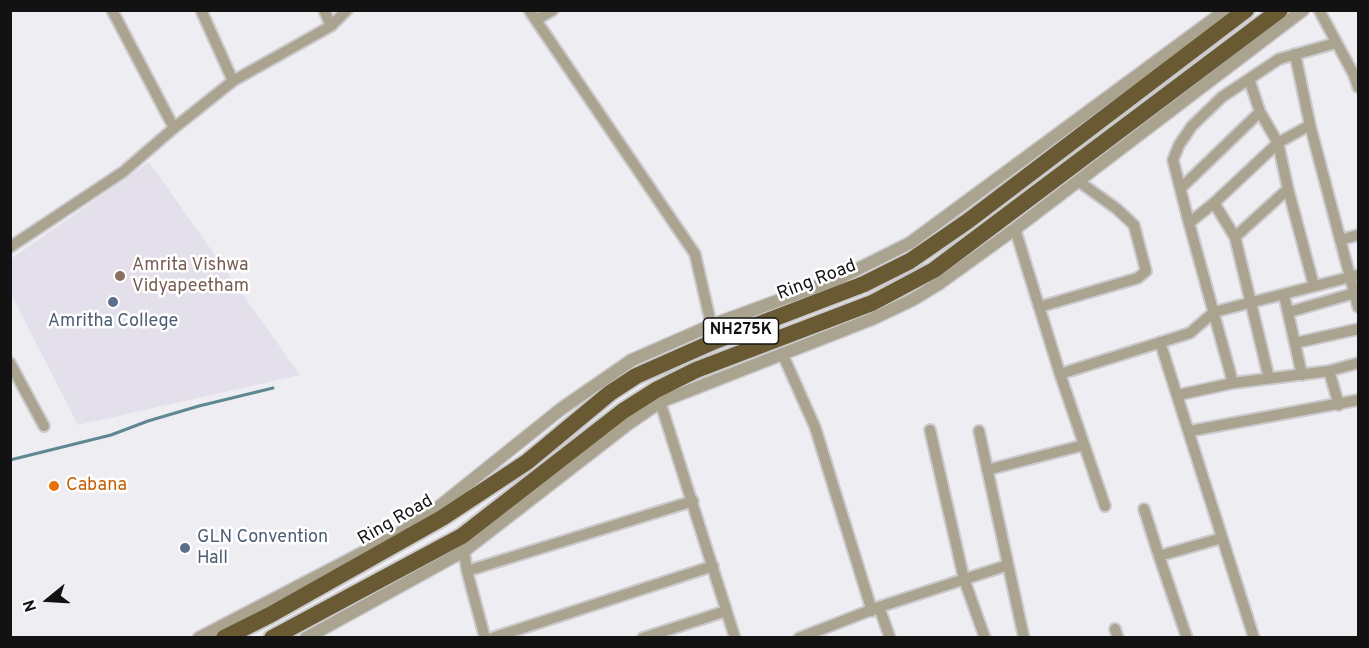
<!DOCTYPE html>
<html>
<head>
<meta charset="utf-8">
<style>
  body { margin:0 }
  #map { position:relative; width:1369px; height:648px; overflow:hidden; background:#eeedf1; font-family:Overpass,sans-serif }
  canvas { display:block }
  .frame { position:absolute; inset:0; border:12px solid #131213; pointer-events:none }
  .north { position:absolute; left:18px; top:570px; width:60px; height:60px; -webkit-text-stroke:4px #fff; paint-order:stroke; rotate:252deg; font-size:16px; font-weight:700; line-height:24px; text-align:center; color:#131213 }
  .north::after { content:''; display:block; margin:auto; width:21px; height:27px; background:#131213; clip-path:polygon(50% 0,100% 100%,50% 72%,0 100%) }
</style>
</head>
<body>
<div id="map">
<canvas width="1369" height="648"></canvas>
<div class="frame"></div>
<div class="north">N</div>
</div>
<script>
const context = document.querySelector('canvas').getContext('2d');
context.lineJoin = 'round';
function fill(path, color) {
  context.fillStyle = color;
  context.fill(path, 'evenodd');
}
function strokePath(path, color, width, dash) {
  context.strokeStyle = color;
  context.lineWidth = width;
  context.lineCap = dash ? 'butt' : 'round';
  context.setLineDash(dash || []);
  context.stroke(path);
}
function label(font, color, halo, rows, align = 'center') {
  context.font = font + ' Overpass,sans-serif';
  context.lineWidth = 5;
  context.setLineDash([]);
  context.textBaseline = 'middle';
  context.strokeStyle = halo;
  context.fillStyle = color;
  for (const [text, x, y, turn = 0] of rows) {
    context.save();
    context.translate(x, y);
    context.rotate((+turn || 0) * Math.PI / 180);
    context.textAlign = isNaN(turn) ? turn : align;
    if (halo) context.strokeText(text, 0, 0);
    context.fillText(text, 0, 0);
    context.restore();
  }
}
fill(new Path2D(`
  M149,162L300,375L78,425L11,294V259Z`), '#e4e0eb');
strokePath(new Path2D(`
  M10,460L111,435L148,421L199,406L273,388`), '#5f8792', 3);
const minor = new Path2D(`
  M201,10L233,81
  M324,10L331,26
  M529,10L695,254L715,341
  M1319,10L1354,75L1358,74
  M536,20L553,10
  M1295,54L1310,125L1358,307
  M1354,75L1358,87
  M1249,79L1260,112L1278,143L1288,189L1314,286
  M174,128L233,81L331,26L347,10
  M1181,188L1260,112
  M1214,203L1235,237L1269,378
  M1189,223L1214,203L1278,143L1310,125
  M1015,229L1060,374L1105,506
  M1235,237L1288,189
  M1340,240L1358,235
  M10,247L123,172L174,128L112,10
  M1284,295L1302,375
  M1039,307L1138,278L1146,271L1134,225L1117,209L1078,181
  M1289,312L1355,293
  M1160,342L1254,638
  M1295,343L1358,329
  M782,353L815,427L872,611
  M10,363L44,426
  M1329,371L1339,405
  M1060,374L1190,333L1214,312L1358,275
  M1233,383L1189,223L1173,160L1179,145L1192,126L1222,97L1279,59L1336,43
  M658,395L735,638
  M1178,395L1233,383L1329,371L1358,363
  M930,430L964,579L985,638
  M979,431L1024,638
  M1190,431L1358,400
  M987,470L1084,445
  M1144,509L1159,556
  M463,545L467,571L485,638
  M467,571L693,501
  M879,607L890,638
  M1115,629L1118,638
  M492,638L713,566
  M643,638L726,611
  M799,638L879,607L1008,565
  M1187,638L1159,556L1222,538`);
const tertiary = new Path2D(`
  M199,638L393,537L430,514L561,409L632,360L712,325L840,278L910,243L1226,10
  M306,638L464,551L628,424L660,402L872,319L912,300L940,283L1015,229L1303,10`);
const trunk = new Path2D(`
  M224,638L270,615L442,518L527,462L610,393L636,376L715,341L864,284L910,261L968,221L1246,10
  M272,638L462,536L623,411L656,390L696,370L872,303L934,270L1280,10`);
strokePath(minor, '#cbcacd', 14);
strokePath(tertiary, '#cbcacd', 15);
strokePath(trunk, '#cbcacd', 20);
strokePath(minor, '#aaa390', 10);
strokePath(tertiary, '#aaa390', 12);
strokePath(trunk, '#695a34', 16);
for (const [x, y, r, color] of [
  [120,276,6,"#8d6e63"],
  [113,302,6,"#5c6f8a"],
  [54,486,6,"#e8710a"],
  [185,548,6,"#5c6f8a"]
]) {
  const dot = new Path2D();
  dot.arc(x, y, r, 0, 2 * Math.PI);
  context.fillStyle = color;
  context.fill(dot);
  strokePath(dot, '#fff', 2);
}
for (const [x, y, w] of [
  [741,331,75]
]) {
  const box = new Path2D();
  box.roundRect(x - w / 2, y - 13, w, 26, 4.5);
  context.fillStyle = '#fff';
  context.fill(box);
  strokePath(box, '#131213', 1.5);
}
label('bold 16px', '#131213', null, [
  ["NH275K",741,331]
]);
label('18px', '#785e54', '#fff', [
  ["Amrita Vishwa",132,266],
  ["Vidyapeetham",132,287]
], 'left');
label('18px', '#131213', '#fff', [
  ["Ring Road",817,281,-21],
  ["Ring Road",396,521,-30]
]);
label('18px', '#4e5e75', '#fff', [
  ["Amritha College",113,322],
  ["GLN Convention",197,538,"left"],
  ["Hall",197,559,"left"]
]);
label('18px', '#c56008', '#fff', [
  ["Cabana",66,486]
], 'left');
</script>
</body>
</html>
